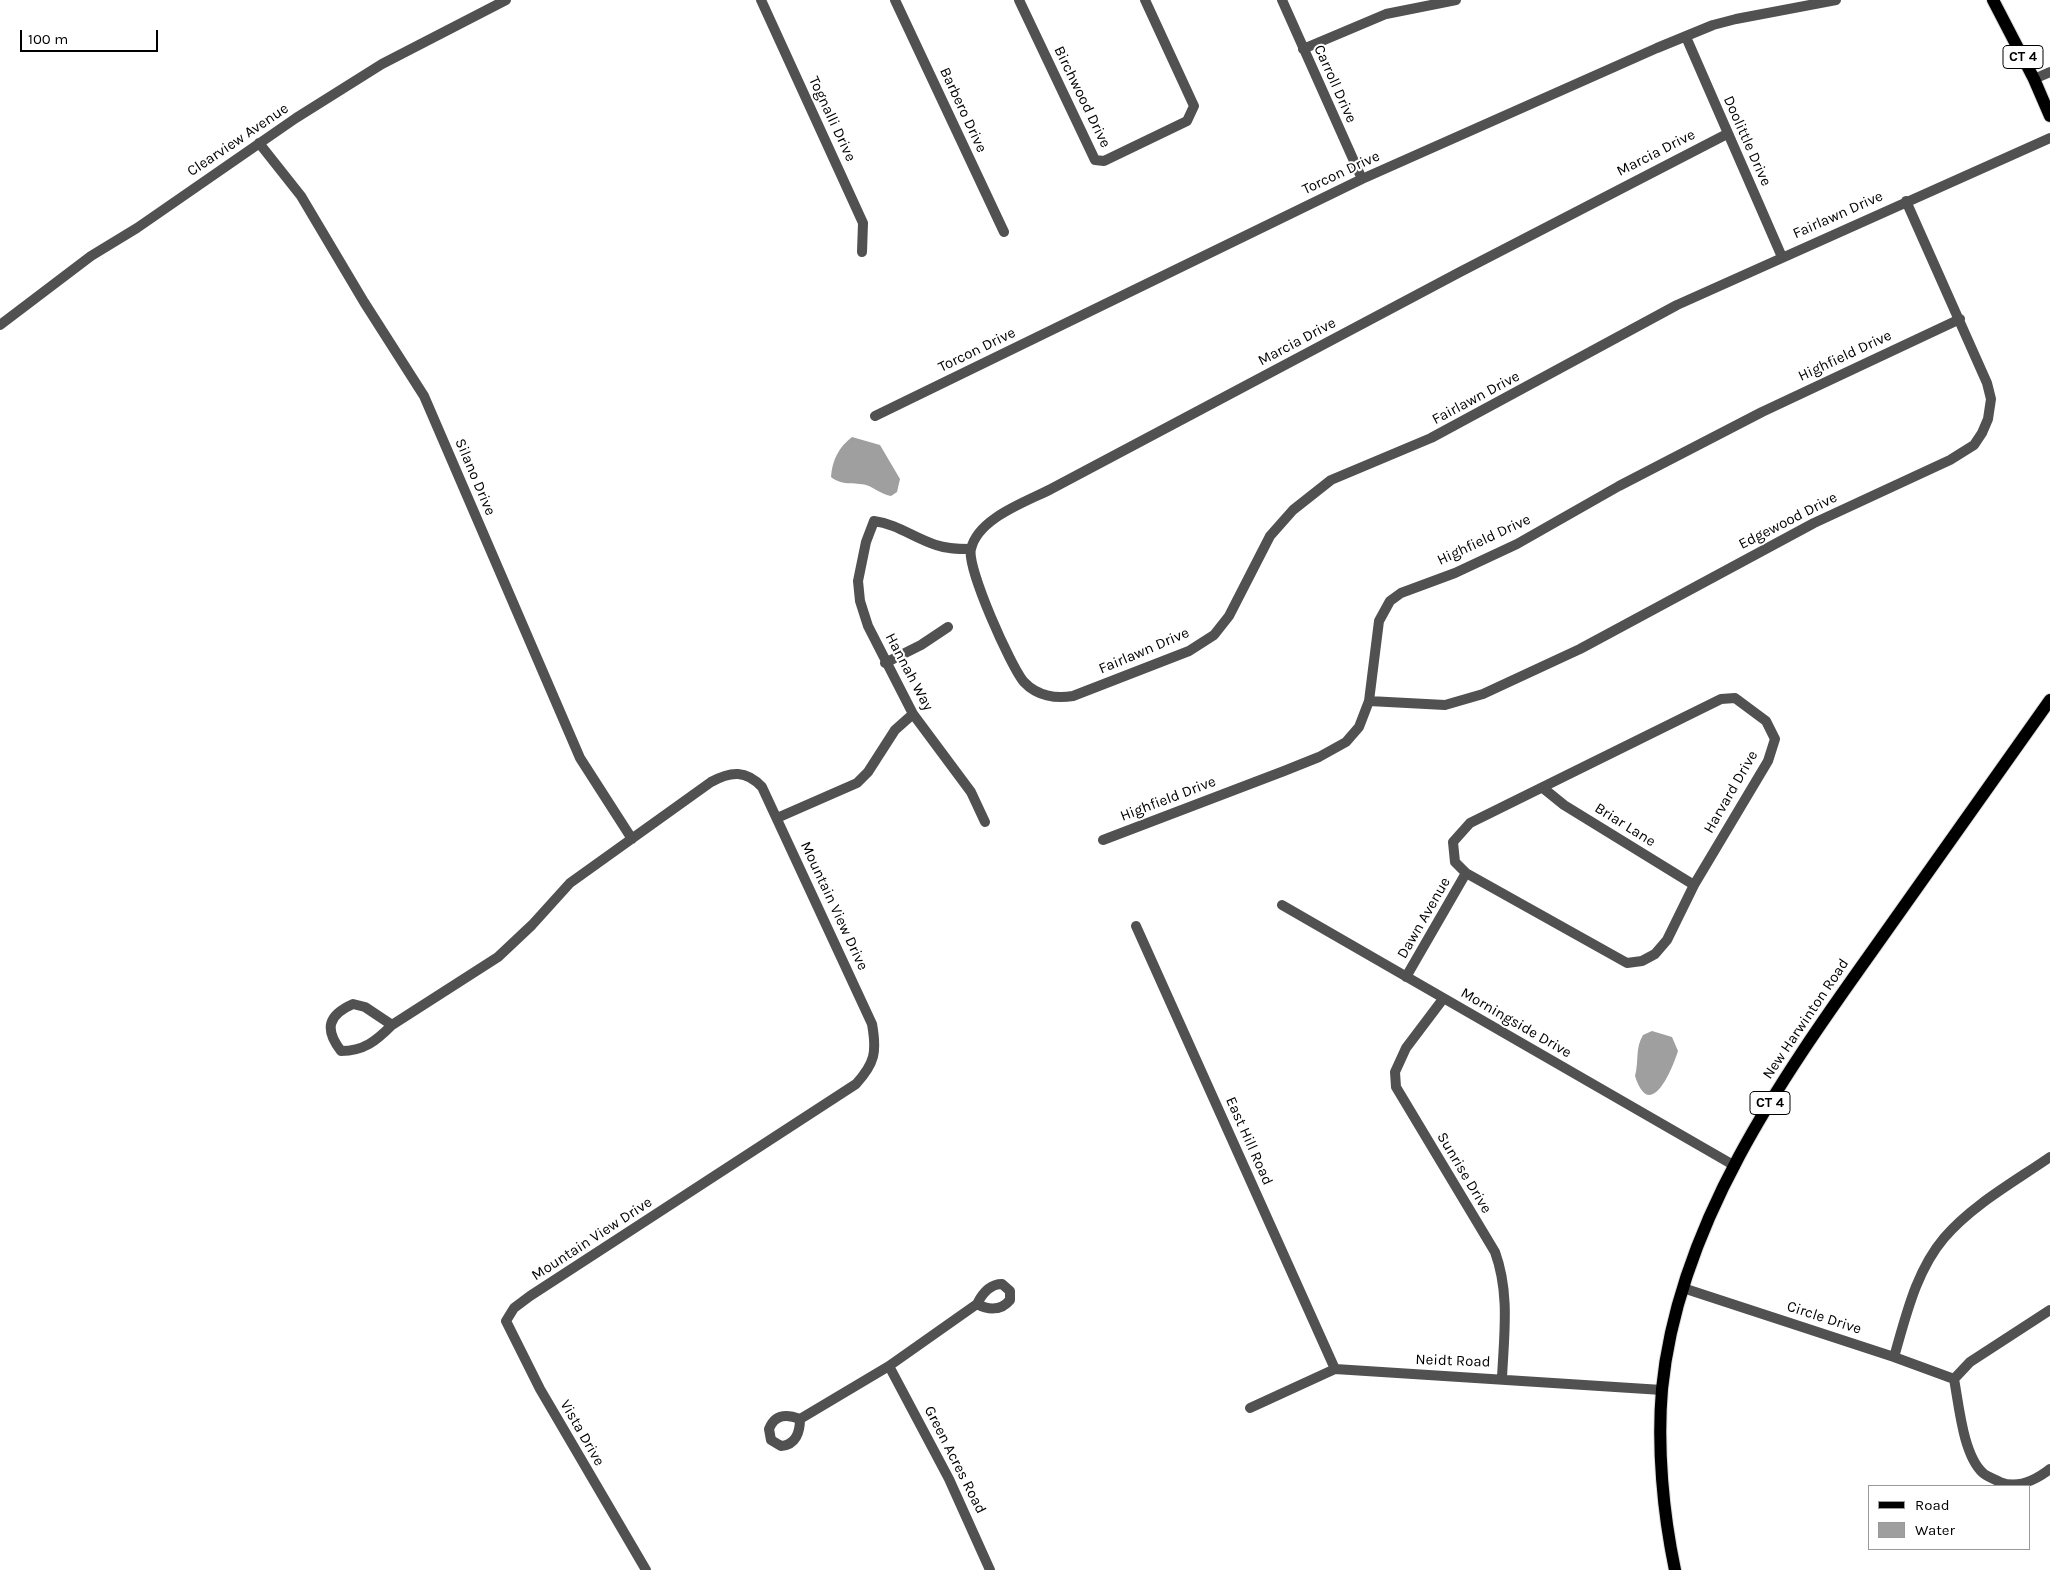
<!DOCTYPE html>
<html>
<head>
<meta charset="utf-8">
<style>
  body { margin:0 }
  #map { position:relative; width:2050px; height:1570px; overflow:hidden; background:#fff; font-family:Karla,sans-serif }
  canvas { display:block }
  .legend { position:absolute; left:1868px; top:1485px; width:162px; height:65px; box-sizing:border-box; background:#fff; border:1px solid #999; margin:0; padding:6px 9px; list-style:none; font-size:15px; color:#000 }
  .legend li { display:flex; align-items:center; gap:10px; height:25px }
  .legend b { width:25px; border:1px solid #999 }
  .scale { position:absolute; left:20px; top:30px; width:138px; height:22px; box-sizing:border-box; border:2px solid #000; border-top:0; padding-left:6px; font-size:15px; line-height:18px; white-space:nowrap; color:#000; -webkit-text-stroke:4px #fff; paint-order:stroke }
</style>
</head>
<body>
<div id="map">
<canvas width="2050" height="1570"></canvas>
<ul class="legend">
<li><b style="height:6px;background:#000"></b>Road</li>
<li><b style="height:14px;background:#9f9f9f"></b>Water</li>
</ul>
<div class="scale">100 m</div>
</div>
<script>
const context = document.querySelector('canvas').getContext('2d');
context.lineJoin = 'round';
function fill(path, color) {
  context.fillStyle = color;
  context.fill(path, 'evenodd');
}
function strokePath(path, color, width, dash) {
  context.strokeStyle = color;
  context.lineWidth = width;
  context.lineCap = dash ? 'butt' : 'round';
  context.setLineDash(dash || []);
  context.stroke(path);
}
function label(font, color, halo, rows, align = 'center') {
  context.font = font + ' Karla,sans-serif';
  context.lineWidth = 4;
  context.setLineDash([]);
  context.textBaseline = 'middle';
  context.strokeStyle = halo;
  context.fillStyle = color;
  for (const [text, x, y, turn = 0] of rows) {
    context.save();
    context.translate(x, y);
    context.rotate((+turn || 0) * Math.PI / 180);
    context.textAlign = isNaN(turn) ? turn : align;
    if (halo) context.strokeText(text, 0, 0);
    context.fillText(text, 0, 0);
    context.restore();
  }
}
fill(new Path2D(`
  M852,437L880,445L900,479L897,492L891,496C882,494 877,490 869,486C857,481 843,487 831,477C832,460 839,447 852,437Z
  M1652,1031L1672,1037L1678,1051C1672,1070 1650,1123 1635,1076C1639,1062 1635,1048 1643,1035Z`), '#9f9f9f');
const primary = new Path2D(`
  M1993,0L2034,79L2050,116
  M1675,1570C1663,1513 1657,1447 1662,1389C1678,1225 1781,1079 1873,950C1932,866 1991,783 2050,700`);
strokePath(primary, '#dbdbdb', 14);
strokePath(new Path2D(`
  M761,0L863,223L862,252
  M895,0L1004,232
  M1019,0L1095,160L1104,161L1187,121L1194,106L1145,0
  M1282,0L1362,179
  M1686,37L1782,257
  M1303,49L1386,14L1456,0
  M2034,79L2050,72
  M1727,134L1460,272L1051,489C1026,502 978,518 971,549C966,567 1011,667 1024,682C1037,696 1056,699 1073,696L1189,651L1214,635L1229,616L1270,536L1293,510L1331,480L1431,438L1677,305L2050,138
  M259,143L301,196L364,302L424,396L580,758L632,839
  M0,325L91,256L137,228L296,118L382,64L506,0
  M875,416L1362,179L1657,48L1713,25L1736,19L1836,0
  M970,549C958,549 947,549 936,545C914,538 897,524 874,521L866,542L858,581L860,601L868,626L913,714L971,792L985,822
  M885,663L921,645L948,627
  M1735,698L1766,721L1775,739L1768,761L1694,885L1667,940L1655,954L1642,961L1627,963L1466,873L1455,862L1453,842L1470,823L1721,699Z
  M1369,701L1445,705L1483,694L1580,649L1814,523L1950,460L1974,445L1982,433L1988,419L1991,399L1987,383L1906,201
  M1543,788L1564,805L1694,885
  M777,818L857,783L868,772L895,730L913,714
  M1103,840L1284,771L1319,757L1346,742L1359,727L1369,701L1379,621L1390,601L1401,593L1455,573L1517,544L1619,486L1762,412L1960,319
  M1282,905L1735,1166
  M1136,926L1335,1369
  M1406,977L1466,873
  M1443,999L1406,1048L1395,1072L1396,1087L1495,1252C1510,1293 1504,1335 1502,1378
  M392,1025L365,1007L353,1004C328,1015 324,1029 341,1051C364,1051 376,1041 392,1025L498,957L532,925L570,883L711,782C731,771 746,770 762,787L872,1024C877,1052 875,1063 856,1084L530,1296L514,1308L506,1321L540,1389L646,1570
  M1683,1288L1894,1357L1954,1379C1959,1405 1963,1455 1983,1473C1987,1477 1995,1479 2000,1482C2017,1489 2036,1480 2050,1469
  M1894,1357C1906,1316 1916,1271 1944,1238C1972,1205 2014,1182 2050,1157
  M889,1366L949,1479L990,1570
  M1954,1379L1970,1362L2050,1310
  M1250,1408L1335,1369L1662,1390
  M800,1419C800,1432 796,1445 781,1446L771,1440L769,1429C775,1414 787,1414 800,1419L889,1366L977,1304C982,1294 989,1284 1002,1284L1010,1291V1300C1001,1311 988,1310 977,1304`), '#515151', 10);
strokePath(primary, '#000', 12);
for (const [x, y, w] of [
  [2023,57,40],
  [1770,1103,40]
]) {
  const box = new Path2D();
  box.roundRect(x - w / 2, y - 11.5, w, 23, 4);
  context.fillStyle = '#fff';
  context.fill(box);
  strokePath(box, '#000', 1);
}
label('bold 14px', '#000', null, [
  ["CT 4",2023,57],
  ["CT 4",1770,1103]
]);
label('15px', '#000', '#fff', [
  ["Carroll Drive",1335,84,66],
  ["Birchwood Drive",1082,97,64],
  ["Barbero Drive",963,110,65],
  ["Tognalli Drive",832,119,65],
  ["Clearview Avenue",238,140,-34],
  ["Doolittle Drive",1747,141,66],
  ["Marcia Drive",1656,153,-27],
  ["Torcon Drive",1341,173,-25],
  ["Fairlawn Drive",1838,215,-24],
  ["Marcia Drive",1297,342,-28],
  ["Torcon Drive",977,350,-26],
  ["Highfield Drive",1845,356,-25],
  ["Fairlawn Drive",1476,398,-28],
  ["Silano Drive",475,477,67],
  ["Edgewood Drive",1788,521,-27],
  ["Highfield Drive",1484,540,-25],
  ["Fairlawn Drive",1144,651,-23],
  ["Hannah Way",909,672,62],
  ["Harvard Drive",1731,792,-60],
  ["Highfield Drive",1168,799,-21],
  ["Briar Lane",1625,825,32],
  ["Mountain View Drive",834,906,65],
  ["Dawn Avenue",1424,918,-60],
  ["New Harwinton Road",1806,1019,-56],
  ["Morningside Drive",1516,1023,30],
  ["East Hill Road",1249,1141,66],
  ["Sunrise Drive",1464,1173,59],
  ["Mountain View Drive",592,1239,-33],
  ["Circle Drive",1824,1318,18],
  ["Neidt Road",1453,1361,2],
  ["Vista Drive",582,1433,60],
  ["Green Acres Road",955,1460,63]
]);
</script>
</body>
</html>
